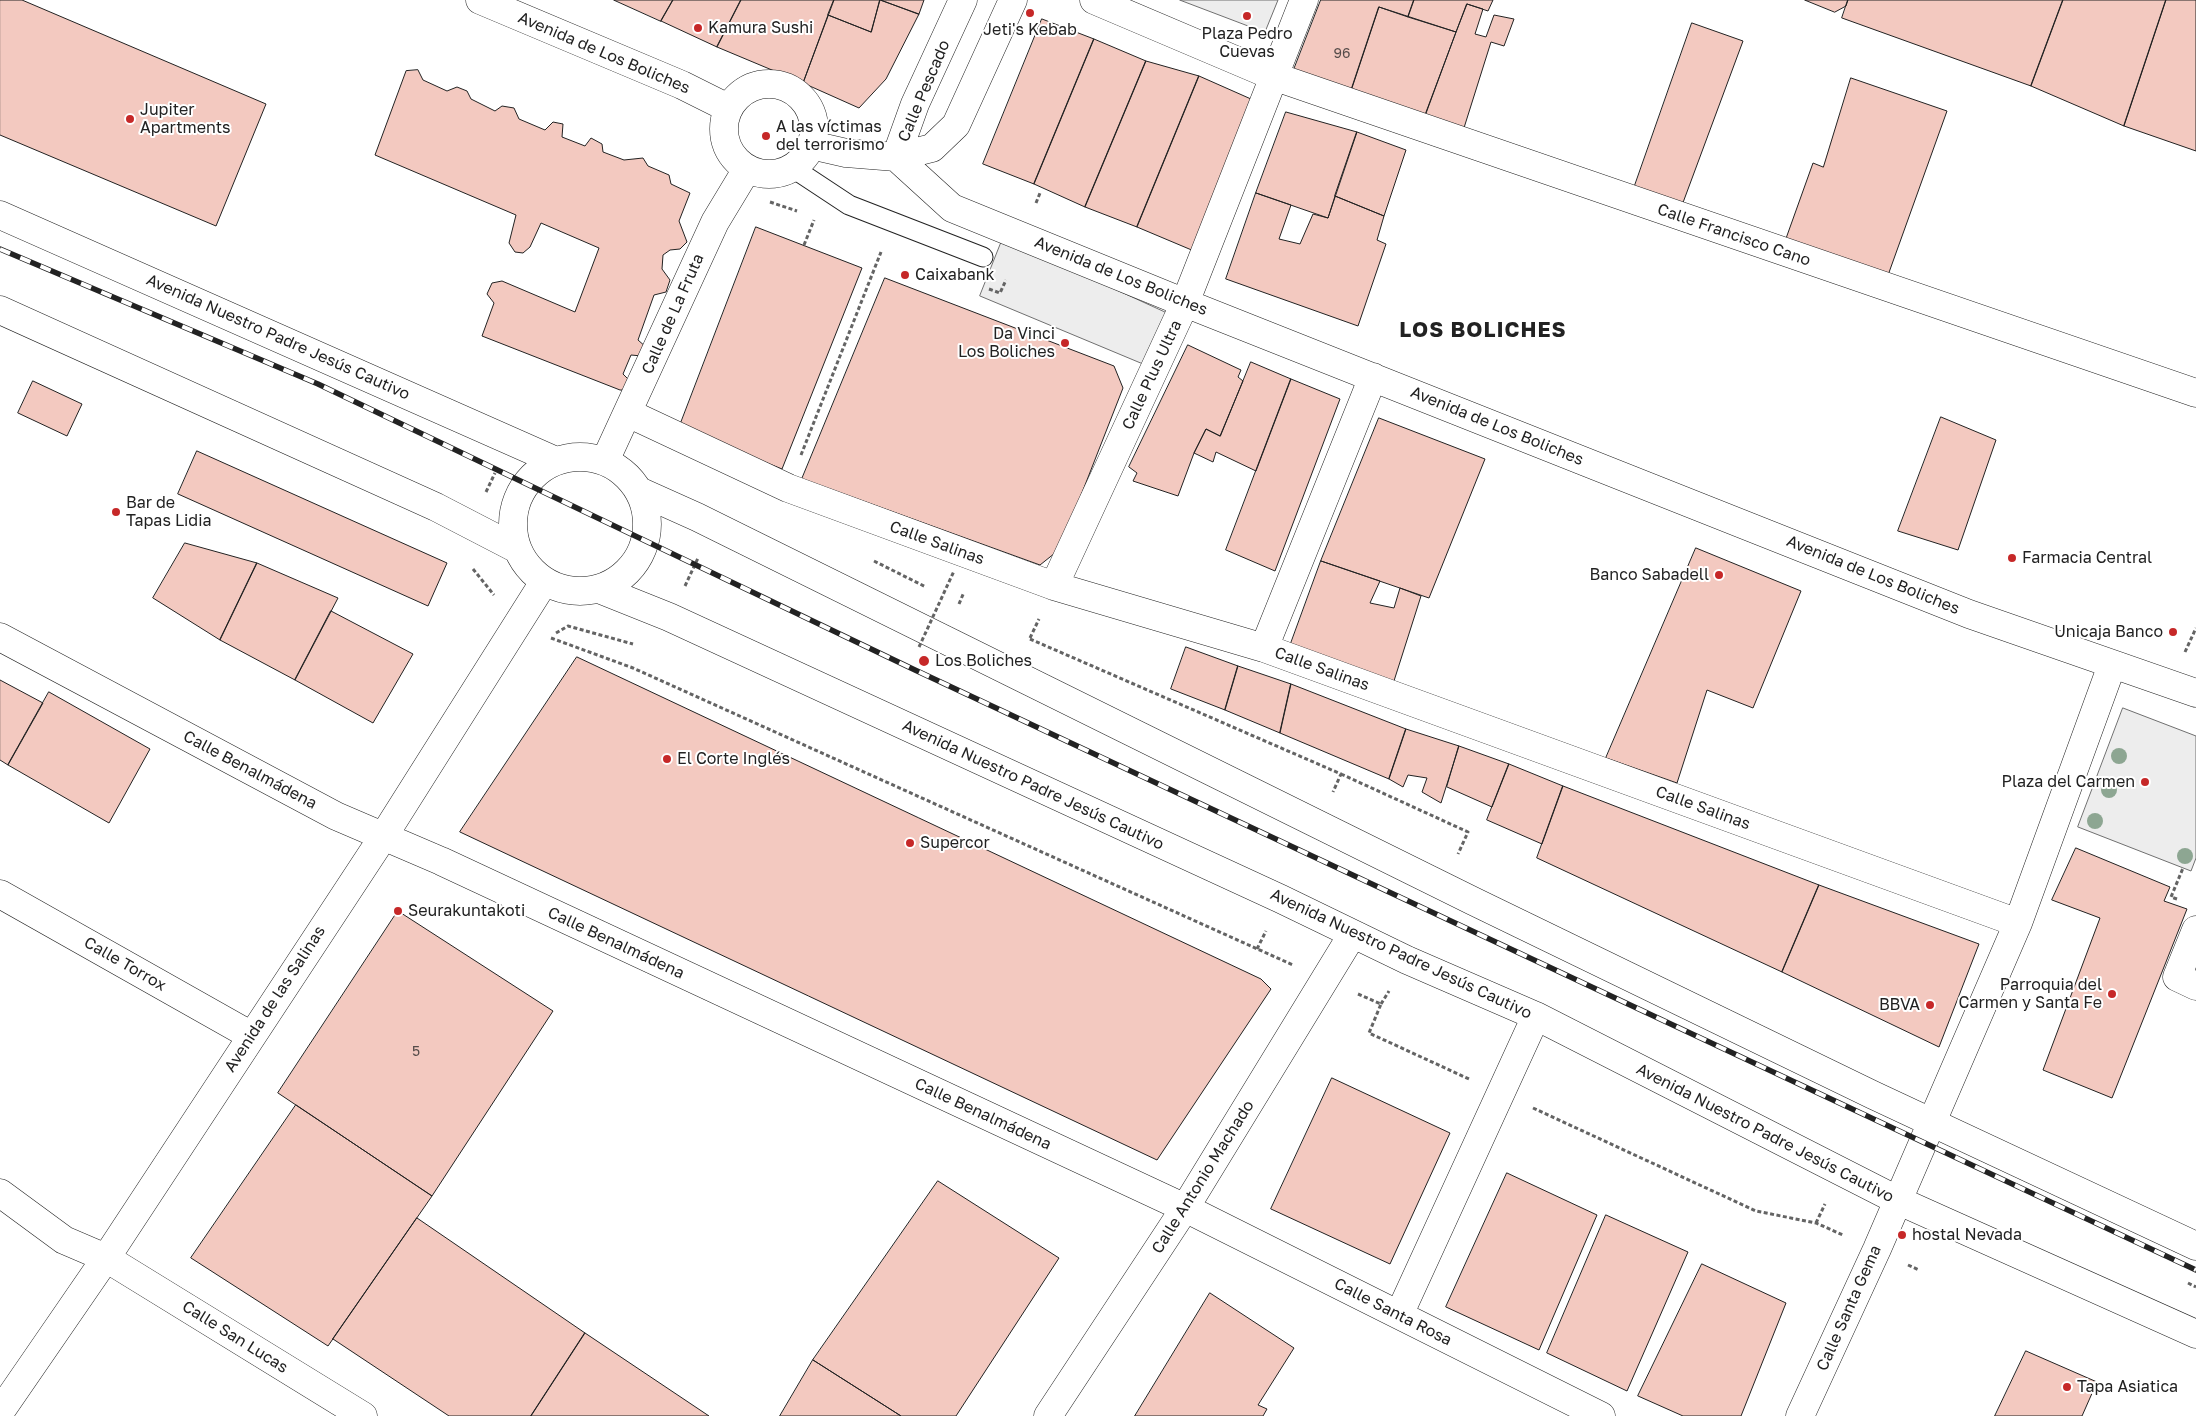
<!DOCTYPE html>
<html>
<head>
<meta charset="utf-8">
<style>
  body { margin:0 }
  canvas { display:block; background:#fff }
</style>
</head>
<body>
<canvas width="2196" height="1416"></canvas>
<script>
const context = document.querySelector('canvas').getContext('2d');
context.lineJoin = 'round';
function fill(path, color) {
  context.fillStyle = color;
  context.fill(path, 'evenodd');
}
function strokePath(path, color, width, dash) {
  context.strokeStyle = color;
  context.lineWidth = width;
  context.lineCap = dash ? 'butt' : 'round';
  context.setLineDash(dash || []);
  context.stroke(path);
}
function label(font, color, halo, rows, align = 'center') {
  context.font = font + ' "Golos Text",sans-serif';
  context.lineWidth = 4;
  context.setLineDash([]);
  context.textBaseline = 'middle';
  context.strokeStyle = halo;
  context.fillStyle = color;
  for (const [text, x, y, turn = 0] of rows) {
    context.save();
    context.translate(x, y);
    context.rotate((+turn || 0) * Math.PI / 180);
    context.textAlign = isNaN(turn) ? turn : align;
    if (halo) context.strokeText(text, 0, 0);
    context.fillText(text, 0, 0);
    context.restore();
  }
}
const parking = new Path2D(`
  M1180,0H1278L1265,32Z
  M1003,238L1178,318L1155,369L980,296Z
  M2123,708L2196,736V858L2191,871L2078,827Z`);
fill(parking, '#ededed');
strokePath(parking, '#6f6f6f', 1);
const building = new Path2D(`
  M0,0H22L266,104L216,226L0,135Z
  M614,0H673L661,21Z
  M673,0H741L717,47L661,21Z
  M741,0H834L803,83L717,47Z
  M834,0H880L871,32L828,15Z
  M880,0L919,14L886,79L859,108L803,83L828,15L871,32Z
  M881,0H924L919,14Z
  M1321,0H1414L1408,17L1379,7L1351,91L1293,72Z
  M1414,0H1493L1488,11L1467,4L1456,32L1408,17Z
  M1805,0H1848L1846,6L1835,12Z
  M1848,0H2063L2031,86L1842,18Z
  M2063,0H2166L2124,126L2031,86Z
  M2166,0H2196V151L2124,126Z
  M1467,4L1483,9L1475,34L1486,37L1494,15L1514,19L1504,46L1491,42L1463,131L1425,116Z
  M1379,7L1456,32L1425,116L1351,91Z
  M1042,19L1094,39L1034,184L983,164Z
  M1692,23L1743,41L1681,208L1633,191Z
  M1094,39L1146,61L1085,207L1034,184Z
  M1146,61L1199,76L1137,227L1085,207Z
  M418,70L423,80L447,91L457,87L467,91L471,99L495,111L502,106L514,108L519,119L545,130L553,122L563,124L562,137L585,146L591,138L602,144L603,152L624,160L643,158L648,166L669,175L671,184L690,193L679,221L687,242L680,249L670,250L663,255L662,269L670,280L666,292L654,295L638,340L646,347L642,356L631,355L623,374L629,380L628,390H620L482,336L494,303L487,294L492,283L502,281L575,312L599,248L541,223L530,247L523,253L515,252L509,243L516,215L375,155L406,71Z
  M1199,76L1251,99L1194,251L1137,227Z
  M1851,78L1947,111L1887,278L1784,244L1813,163L1823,167Z
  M1286,112L1357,132L1328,218L1256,193Z
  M1357,132L1406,150L1384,216L1335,196Z
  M1256,193L1291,205L1279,239L1300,244L1313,214L1328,218L1335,196L1384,216L1377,240L1386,244L1358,326L1226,279Z
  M756,227L862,268L782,469L679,428Z
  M885,278L1114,366L1123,388L1060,549L1040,565L802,479Z
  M1188,345L1241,370L1238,377L1243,381L1220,436L1206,429L1194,453L1178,496L1133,481L1137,473L1129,467Z
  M1251,362L1291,379L1256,471L1216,452L1213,462L1194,453L1206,429L1220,436Z
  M1291,379L1340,399L1275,571L1226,550Z
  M33,381L82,404L67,436L18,413Z
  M1941,417L1996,440L1958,550L1898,531Z
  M1379,418L1485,459L1429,598L1321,561Z
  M197,451L447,563L428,606L178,494Z
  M185,543L257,563L220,640L153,598Z
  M1696,548L1801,591L1753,708L1707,690L1677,783L1606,758Z
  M1321,561L1380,581L1370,603L1394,608L1400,588L1421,596L1393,684L1290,646Z
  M257,563L338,598L295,680L220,640Z
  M331,611L413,654L373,723L295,680Z
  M1186,647L1238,666L1225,710L1171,689Z
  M577,657L1261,979L1271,989L1157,1160L460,832Z
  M1238,666L1291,684L1280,733L1225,710Z
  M0,680L43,703L8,765L0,760Z
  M1291,684L1406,729L1389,779L1280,733Z
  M49,692L150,749L109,823L8,765Z
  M1406,729L1459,746L1441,803L1422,792L1427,778L1408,775L1403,787L1389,779Z
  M1459,746L1509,764L1492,807L1447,787Z
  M1509,764L1563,786L1542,844L1487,820Z
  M1563,786L1819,885L1782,972L1537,858Z
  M2076,848L2170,887L2164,901L2187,909L2112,1098L2043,1070L2100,918L2052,900Z
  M1819,885L1979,944L1939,1047L1782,972Z
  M398,911L553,1011L432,1196L278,1093Z
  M1332,1078L1450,1133L1390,1264L1271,1209Z
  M296,1105L432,1196L328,1346L191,1258Z
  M1507,1173L1597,1215L1539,1350L1446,1307Z
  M938,1181L1059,1258L956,1416H901L813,1360Z
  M1606,1215L1688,1252L1627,1391L1547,1353Z
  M417,1218L585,1333L531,1416H449L333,1339Z
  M1702,1264L1786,1303L1741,1416H1683L1638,1396Z
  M1210,1293L1294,1348L1258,1405L1267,1409L1263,1416H1135Z
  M585,1333L709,1416H531Z
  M2026,1351L2097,1382L2082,1416H1995Z
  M813,1360L901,1416H780Z`);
fill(building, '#f3c9c0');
strokePath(building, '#222', 1);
const lane = new Path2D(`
  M793,168L849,205L983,257`);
const street = new Path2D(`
  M480,0L682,85L728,108
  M1094,0L1273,76L2196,393
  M724 129a45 45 0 1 1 90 0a45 45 0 1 1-90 0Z
  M811,145L846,153L896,157L952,208L1185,303L1969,614L2196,693
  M896,157L932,148L956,125L1013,0
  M896,157L915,104L963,0
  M0,215L556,461
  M0,310L436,507L517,549
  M628,413L788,488L1054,586L1264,648L2018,923
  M513 524a67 67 0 1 1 134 0a67 67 0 1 1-134 0Z
  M605,461L715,222L747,169
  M639,491L697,517L1473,901L1873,1095L2196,1246
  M1054,586L1185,303L1304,0
  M599,589L669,617L1281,899L1407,960L1536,1016L1897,1200L2196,1334
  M0,637L336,816L441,861L1185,1208L1601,1416
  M1264,648L1373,377
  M0,894L250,1035
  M2196,930L2177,977L2196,986
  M0,1193L64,1240L106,1258L363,1416
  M1399,1315L1536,1016
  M0,1412L106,1258L383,837L544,582
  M1048,1416L1185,1208L1352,935
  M1800,1416L1877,1249L2018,923L2112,665`);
strokePath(lane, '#222', 21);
strokePath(street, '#222', 29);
strokePath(new Path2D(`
  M770,202L797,211
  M1036,203L1040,193
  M804,245L814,220
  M989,289L1000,293L1006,280
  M801,455L881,252
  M486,492L495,473
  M874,561L926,587
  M473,569L494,595
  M685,586L698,558
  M959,604L964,592
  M556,633L568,626L633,644
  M551,638L633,668L1293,965
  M1030,638L1039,619
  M1030,639L1341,774L1333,792
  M2185,652L2196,628
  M1341,774L1468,832L1458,854
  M2177,899L2171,897L2183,868
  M1257,949L1266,931
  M1358,994L1381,1004L1369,1033L1469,1079
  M1381,1004L1389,991
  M1533,1108L1756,1211L1816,1223L1843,1235
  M1816,1223L1825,1204
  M1908,1265L1919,1270
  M2188,1283L2196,1287`), '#646464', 3, [4, 2.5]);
strokePath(lane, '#fff', 19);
strokePath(street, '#fff', 28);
const rail = new Path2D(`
  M0,249L318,384L915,670L2196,1270`);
strokePath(rail, '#222', 5.5);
strokePath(rail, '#fff', 4, [11]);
strokePath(new Path2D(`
  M919,647L954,571`), '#646464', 3, [4, 2.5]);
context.fillStyle = '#8da692';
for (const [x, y] of [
  [2119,756],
  [2109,790],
  [2095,821],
  [2185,856]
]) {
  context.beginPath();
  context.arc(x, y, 8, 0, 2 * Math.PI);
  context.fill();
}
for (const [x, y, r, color] of [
  [1030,13,5,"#c62828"],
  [1247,16,5,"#c62828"],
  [698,28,5,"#c62828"],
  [130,119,5,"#c62828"],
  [766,136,5,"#c62828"],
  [905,275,5,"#c62828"],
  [1065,343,5,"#c62828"],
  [116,512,5,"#c62828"],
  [2012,558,5,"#c62828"],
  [1719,575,5,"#c62828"],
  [2173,632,5,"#c62828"],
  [924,661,6,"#c62828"],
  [667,759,5,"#c62828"],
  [2145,782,5,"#c62828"],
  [910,843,5,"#c62828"],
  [398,911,5,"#c62828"],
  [2112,994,5,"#c62828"],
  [1930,1005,5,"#c62828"],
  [1902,1235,5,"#c62828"],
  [2067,1387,5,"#c62828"]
]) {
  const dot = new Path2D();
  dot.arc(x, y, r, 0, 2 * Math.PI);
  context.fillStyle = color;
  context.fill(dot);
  strokePath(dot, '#fff', 2);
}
label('14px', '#564c4a', null, [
  ["96",1342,54],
  ["5",416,1052]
]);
label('16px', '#222', '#fff', [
  ["Kamura Sushi",708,28],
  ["Jeti's Kebab",1030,30,"center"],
  ["Plaza Pedro",1247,34,"center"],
  ["Cuevas",1247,52,"center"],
  ["Jupiter",140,110],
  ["Apartments",140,128],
  ["A las víctimas",776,127],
  ["del terrorismo",776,145],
  ["Caixabank",915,275],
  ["Da Vinci",1055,334,"right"],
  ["Los Boliches",1055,352,"right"],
  ["Bar de",126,503],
  ["Tapas Lidia",126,521],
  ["Farmacia Central",2022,558],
  ["Banco Sabadell",1709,575,"right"],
  ["Unicaja Banco",2163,632,"right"],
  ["Los Boliches",935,661],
  ["El Corte Inglés",677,759],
  ["Plaza del Carmen",2135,782,"right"],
  ["Supercor",920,843],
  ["Seurakuntakoti",408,911],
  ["Parroquia del",2102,985,"right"],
  ["Carmen y Santa Fe",2102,1003,"right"],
  ["BBVA",1920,1005,"right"],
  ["hostal Nevada",1912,1235],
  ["Tapa Asiatica",2077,1387]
], 'left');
label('16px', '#222', '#fff', [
  ["Avenida de Los Boliches",604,53,23],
  ["Calle Pescado",924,91,-67],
  ["Calle Francisco Cano",1734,235,19],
  ["Avenida de Los Boliches",1121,276,22],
  ["Calle de La Fruta",673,314,-66],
  ["Avenida Nuestro Padre Jesús Cautivo",278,337,24],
  ["Calle Plus Ultra",1152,375,-65],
  ["Avenida de Los Boliches",1497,426,22],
  ["Calle Salinas",937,543,20],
  ["Avenida de Los Boliches",1873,575,22],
  ["Calle Salinas",1322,669,20],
  ["Calle Benalmádena",250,770,28],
  ["Avenida Nuestro Padre Jesús Cautivo",1033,785,25],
  ["Calle Salinas",1703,808,20],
  ["Calle Benalmádena",616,943,25],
  ["Avenida Nuestro Padre Jesús Cautivo",1401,954,25],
  ["Calle Torrox",125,964,30],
  ["Avenida de las Salinas",275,999,-57],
  ["Calle Benalmádena",983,1114,25],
  ["Avenida Nuestro Padre Jesús Cautivo",1765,1133,27],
  ["Calle Antonio Machado",1203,1177,-58],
  ["Calle Santa Gema",1849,1308,-66],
  ["Calle Santa Rosa",1393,1312,27],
  ["Calle San Lucas",235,1337,32]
]);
context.letterSpacing = '1px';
label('bold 21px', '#222', '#fff', [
  ["LOS BOLICHES",1483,330]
]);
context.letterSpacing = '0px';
</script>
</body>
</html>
